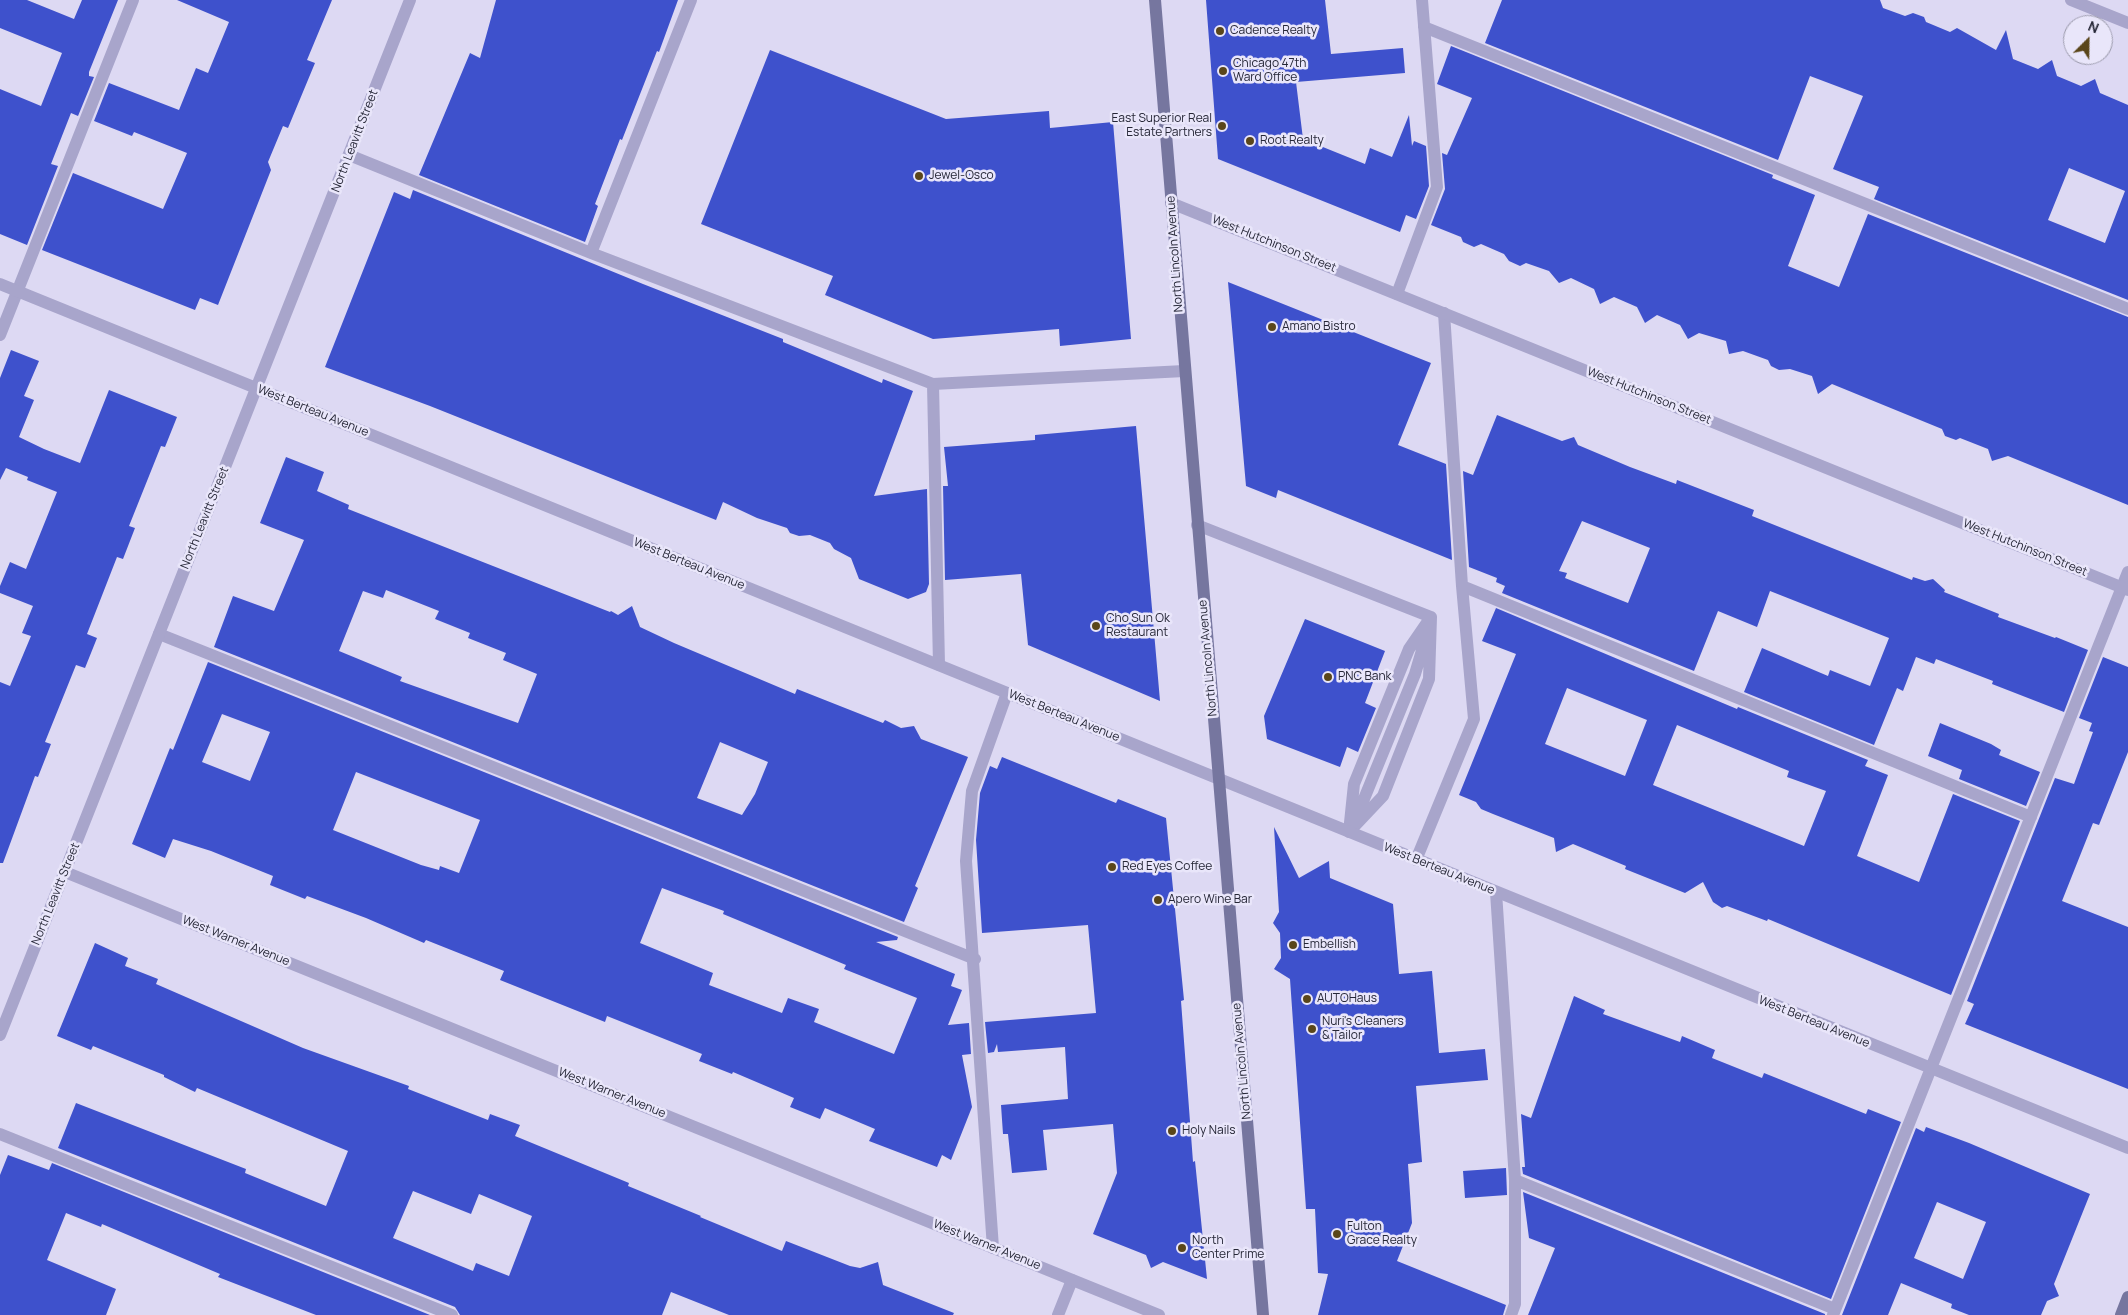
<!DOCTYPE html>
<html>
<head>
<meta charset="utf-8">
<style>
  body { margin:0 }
  #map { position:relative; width:2128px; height:1315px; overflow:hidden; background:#ddd9f3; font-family:Manrope,sans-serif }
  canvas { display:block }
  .north { position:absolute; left:2063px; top:15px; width:50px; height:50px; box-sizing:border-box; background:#e9e6fa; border:1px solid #9b9aac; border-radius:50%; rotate:23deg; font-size:14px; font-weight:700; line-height:20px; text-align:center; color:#262737 }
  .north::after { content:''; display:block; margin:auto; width:18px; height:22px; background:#5a461a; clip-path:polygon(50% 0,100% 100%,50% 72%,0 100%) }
</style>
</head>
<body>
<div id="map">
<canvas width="2128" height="1315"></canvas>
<div class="north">N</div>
</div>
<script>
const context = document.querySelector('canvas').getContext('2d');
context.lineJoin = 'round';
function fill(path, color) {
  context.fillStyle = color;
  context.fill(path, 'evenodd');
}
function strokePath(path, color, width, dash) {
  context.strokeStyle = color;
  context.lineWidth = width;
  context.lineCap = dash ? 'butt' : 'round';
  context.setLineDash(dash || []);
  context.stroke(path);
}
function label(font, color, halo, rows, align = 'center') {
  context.font = font + ' Manrope,sans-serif';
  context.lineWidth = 5;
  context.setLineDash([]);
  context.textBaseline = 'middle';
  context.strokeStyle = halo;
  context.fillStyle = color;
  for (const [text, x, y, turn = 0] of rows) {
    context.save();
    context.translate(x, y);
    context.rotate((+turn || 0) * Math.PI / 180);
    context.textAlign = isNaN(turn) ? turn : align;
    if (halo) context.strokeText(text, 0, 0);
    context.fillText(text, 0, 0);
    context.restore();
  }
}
fill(new Path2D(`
  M0,0H27L74,19L82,0H118L89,72V76L94,77L78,116L71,113L51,164L58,166L27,245L0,234V89L41,106L62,53L0,28Z
  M177,0H332L307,60L315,63L288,128L283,126L268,162L271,170L218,305L200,298L195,310L42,250L73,173L163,209L187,153L134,132L132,136L94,121L109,83L179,110L196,68L208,73L229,22Z
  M496,0H678L659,52L657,51L622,140L620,139L595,204L598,206L585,242L419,175L470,53L480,58Z
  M1206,0H1325L1331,54L1403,48L1405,73L1296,82L1303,139L1365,164L1370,148L1392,157L1409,115L1412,146L1414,141L1426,146L1429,186L1416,219L1406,215L1400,232L1218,159Z
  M1502,0H1880L1883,8L1905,16L1913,13L1924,17L1926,22L1950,32L1957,28L1996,50L2006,30L2013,59L2038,69L2052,60L2057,76L2081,86L2095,79L2100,93L2128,105V300L1874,199L1879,187L1833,169L1863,96L1810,76L1778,160L1485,43ZM2069,168L2125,191L2105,243L2048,220Z
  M1451,46L1773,175L1772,178L1815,195L1788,266L1839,287L1868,214L2128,317V505L2008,456L1992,461L1988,449L1960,438L1956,440L1945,436L1942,429L1832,384L1818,394L1812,376L1790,369L1779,370L1771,366L1768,360L1743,351L1729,354L1726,341L1699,333L1688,339L1680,325L1657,315L1645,323L1637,307L1614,297L1600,304L1594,289L1571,278L1559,283L1549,271L1526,263L1520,266L1509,261L1504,254L1481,244L1474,247L1463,242L1461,237L1431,225L1445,189L1442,153L1447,155L1472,98L1437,84Z
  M770,50L946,119L1049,111L1050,128L1113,122L1131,339L1060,346L1059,329L933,339L825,295L833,276L701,224Z
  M413,190L643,284L783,339V342L882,383L883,379L913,391L874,496L927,489L929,584L926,592L908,599L859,579L851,558L834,549L830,543L810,535L799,536L790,533L787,528L757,518L723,502L716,520L430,406L325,367L394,192L410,199Z
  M1228,282L1431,363L1398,445L1446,464L1452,560L1278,490L1276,498L1246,486Z
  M11,350L39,361L24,396L34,400L19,437L44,449L80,463L109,390L177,417L165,447L161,446L129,526L135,528L123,559L117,557L87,634L97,638L85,668L76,665L45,742L51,744L38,777L35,776L3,863H0V682L10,686L31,636L22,633L33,606L0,593V586L10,562L26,569L57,492L27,480L28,477L6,468L0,480V378Z
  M1497,415L1562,441L1574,437L1578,445L1630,467L1676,484L1677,480L1754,510L1752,516L1912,580L1913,577L1925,581L1933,579L1945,590L1944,592L1999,614L1998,617L2055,638L2056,637L2088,650L2064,712L1992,684L1993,681L1936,659L1934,664L1916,657L1903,691L1897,688L1874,745L1744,692L1762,648L1828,676L1830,670L1870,686L1889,638L1770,591L1757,627L1718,611L1694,671L1502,593L1505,586L1496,582L1497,578L1469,567L1463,471L1473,475ZM1582,521L1650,548L1628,603L1565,578L1567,573L1559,571Z
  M1136,426L1149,574L1160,701L1028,645L1021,574L945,580L943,486H948L944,447L1035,440V435Z
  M286,457L324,472L317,491L349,505L348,509L610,612L611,611L618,615L632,606L640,627L674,643L795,694L797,689L883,723L885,720L901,728L914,726L921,739L968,757L915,886L918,888L904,922L214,647L233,596L274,611L304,540L260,523ZM386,590L439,611L435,619L470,633L468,638L506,653L503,660L537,674L518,723L400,681L402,677L339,651L363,591L383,598ZM720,742L768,762L755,794L742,815L697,798Z
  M1496,608L1737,709L1738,707L1868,760L1865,766L1888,775L1857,856L1919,882L1953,794L2020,821L1951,995L1768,919L1767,921L1727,906L1722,908L1713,902L1703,882L1685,893L1625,869L1626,866L1573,844L1556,852L1554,838L1493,814L1481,809L1476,802L1459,795L1516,654L1482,641ZM1567,688L1647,720L1625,776L1545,744ZM1677,725L1789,771L1787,777L1826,791L1804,846L1653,785Z
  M1305,619L1385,651L1365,703L1376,708L1358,752L1347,747L1340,767L1267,739L1264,716Z
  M2103,657L2128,667V752L2099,825L2093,823L2062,901L2128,927V1089L1965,1024L1974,1004L1967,1001L2055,778L2074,784L2093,732L2089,731L2092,723L2079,718Z
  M208,662L898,937L897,940L876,942L955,974L951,986L962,990L948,1025L969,1023L971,1054L962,1055L972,1107L951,1160L942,1155L937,1167L869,1141L875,1129L825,1108L820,1119L790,1107L794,1098L733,1072L732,1074L699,1061L702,1054L607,1016L605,1022L500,980L504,971L426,940L424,943L366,918L307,896L305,899L270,885L273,876L211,851L173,839L165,858L132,844L170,748L173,750ZM222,714L270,732L250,781L202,762ZM356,772L480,820L459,873L440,866L439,870L421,865L333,830ZM662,888L724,911L723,914L846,965L844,969L917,998L894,1054L814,1022L819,1009L788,998L782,1013L709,985L713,973L640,943Z
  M1940,723L1991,744L2001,750L1999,755L2040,772L2026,806L1959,779L1962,770L1928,756Z
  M1002,757L1116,803L1118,799L1166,818L1184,1000L1181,1001L1193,1162L1195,1161L1207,1279L1163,1262L1151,1268L1146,1255L1093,1234L1117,1173L1113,1124L1043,1130L1047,1170L1012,1173L1008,1134H1003L1001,1105L1068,1099L1065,1047L998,1052L997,1044L994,1052L988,1053L985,1022L1096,1013L1088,925L982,933L976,840L980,793L990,766L997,769Z
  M1274,827L1299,878L1329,861L1330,878L1393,904L1399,974L1432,971L1439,1053L1485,1049L1488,1080L1416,1086L1422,1162L1408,1164L1412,1223L1397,1261L1506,1305L1503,1315H1318L1328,1274L1318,1273L1315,1209H1306L1290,979L1274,969L1281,958L1280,933L1273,923L1279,912Z
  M95,943L128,958L125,966L158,979L156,984L303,1048L409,1086L408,1089L488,1120L490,1114L520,1125L515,1136L629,1183L628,1186L701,1216L700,1217L782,1251L786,1241L850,1266L860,1268L878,1262L883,1285L954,1313L953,1315H729L671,1292L662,1315H460L455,1307L58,1148L76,1103L246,1169L245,1173L326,1206L348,1151L197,1088L195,1092L164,1077V1075L93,1046L91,1050L57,1036ZM413,1191L471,1214L479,1194L532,1216L509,1276L476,1263L473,1271L393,1238Z
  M1574,996L1605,1010L1603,1014L1680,1042L1682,1036L1715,1050L1712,1058L1762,1078L1764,1073L1866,1114L1868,1109L1901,1122L1831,1299L1523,1174L1522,1167H1525L1521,1114L1531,1118Z
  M1926,1127L1969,1143L2090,1194L2054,1284L2059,1296L2047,1301L2041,1315H1969L1951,1308L1952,1304L1901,1283L1888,1315H1842L1916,1128L1924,1132ZM1937,1202L1986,1222L1963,1279L1914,1258Z
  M8,1155L49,1170L52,1163L430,1315H316L218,1277L220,1274L102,1224L101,1227L66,1213L47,1260L116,1289L106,1315H0V1175Z
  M1506,1168L1507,1195L1465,1198L1463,1171Z
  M1523,1192L1825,1314V1315H1528L1555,1248L1529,1238Z`), '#3e51cc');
strokePath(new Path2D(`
  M1424,27L2128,309
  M349,155L591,253L933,384L1184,371
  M591,253L691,0
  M1397,294L1437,187L1422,0
  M0,335L133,0
  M933,384L939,665
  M1197,525L1431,617
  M1462,586L2031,817
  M159,634L975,959
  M1355,821L1415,674L1426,637
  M1349,832L1383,796L1429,679L1431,617
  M1349,832L1354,784L1409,649L1431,617
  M1416,860L1474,719L1462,586L1444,313
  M1496,892L1515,1180V1304L1511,1315
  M0,1134L452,1315
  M1515,1180L1835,1309
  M993,1248L966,861L972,791L1007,693
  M1058,1315L1072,1280
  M1833,1315L2128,572`), '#a8a5cb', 12);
strokePath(new Path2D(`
  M2071,0L2128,23
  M1171,203L2128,590
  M0,284L2128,1148
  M65,872L1159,1315
  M0,1035L410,0`), '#a8a5cb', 12);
strokePath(new Path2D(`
  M1155,0L1263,1315
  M2121,1315L2128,1297`), '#76769f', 12);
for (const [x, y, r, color] of [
  [1220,31,5,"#5a461a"],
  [1223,71,5,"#5a461a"],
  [1222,126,5,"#5a461a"],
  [1250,141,5,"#5a461a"],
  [919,176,5,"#5a461a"],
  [1272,327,5,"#5a461a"],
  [1096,626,5,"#5a461a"],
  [1328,677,5,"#5a461a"],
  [1112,867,5,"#5a461a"],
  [1158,900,5,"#5a461a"],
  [1293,945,5,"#5a461a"],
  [1307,999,5,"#5a461a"],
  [1312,1029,5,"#5a461a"],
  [1172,1131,5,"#5a461a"],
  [1337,1234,5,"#5a461a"],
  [1182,1248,5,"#5a461a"]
]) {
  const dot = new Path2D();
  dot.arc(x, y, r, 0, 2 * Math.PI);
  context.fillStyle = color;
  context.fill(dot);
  strokePath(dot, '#e9e6fa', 2);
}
label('12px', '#262737', '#e9e6fa', [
  ["Cadence Realty",1230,31],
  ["Chicago 47th",1233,64],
  ["Ward Office",1233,78],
  ["East Superior Real",1212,119,"right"],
  ["Estate Partners",1212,133,"right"],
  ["Root Realty",1260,141],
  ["Jewel-Osco",929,176],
  ["Amano Bistro",1282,327],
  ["Cho Sun Ok",1106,619],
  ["Restaurant",1106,633],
  ["PNC Bank",1338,677],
  ["Red Eyes Coffee",1122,867],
  ["Apero Wine Bar",1168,900],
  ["Embellish",1303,945],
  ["AUTOHaus",1317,999],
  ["Nuri's Cleaners",1322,1022],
  ["& Tailor",1322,1036],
  ["Holy Nails",1182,1131],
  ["Fulton",1347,1227],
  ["Grace Realty",1347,1241],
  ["North",1192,1241],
  ["Center Prime",1192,1255]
], 'left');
label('12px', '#262737', '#e9e6fa', [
  ["North Leavitt Street",355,141,-69],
  ["West Hutchinson Street",1274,244,22],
  ["North Lincoln Avenue",1175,254,-94],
  ["West Hutchinson Street",1649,396,22],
  ["West Berteau Avenue",313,411,22],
  ["North Leavitt Street",205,518,-68],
  ["West Hutchinson Street",2025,548,22],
  ["West Berteau Avenue",689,564,22],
  ["North Lincoln Avenue",1208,658,-95],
  ["West Berteau Avenue",1064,716,22],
  ["West Berteau Avenue",1439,869,22],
  ["North Leavitt Street",56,894,-68],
  ["West Warner Avenue",236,941,22],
  ["West Berteau Avenue",1814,1022,22],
  ["North Lincoln Avenue",1242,1061,-95],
  ["West Warner Avenue",612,1093,22],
  ["West Warner Avenue",987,1245,22]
]);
</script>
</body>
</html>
